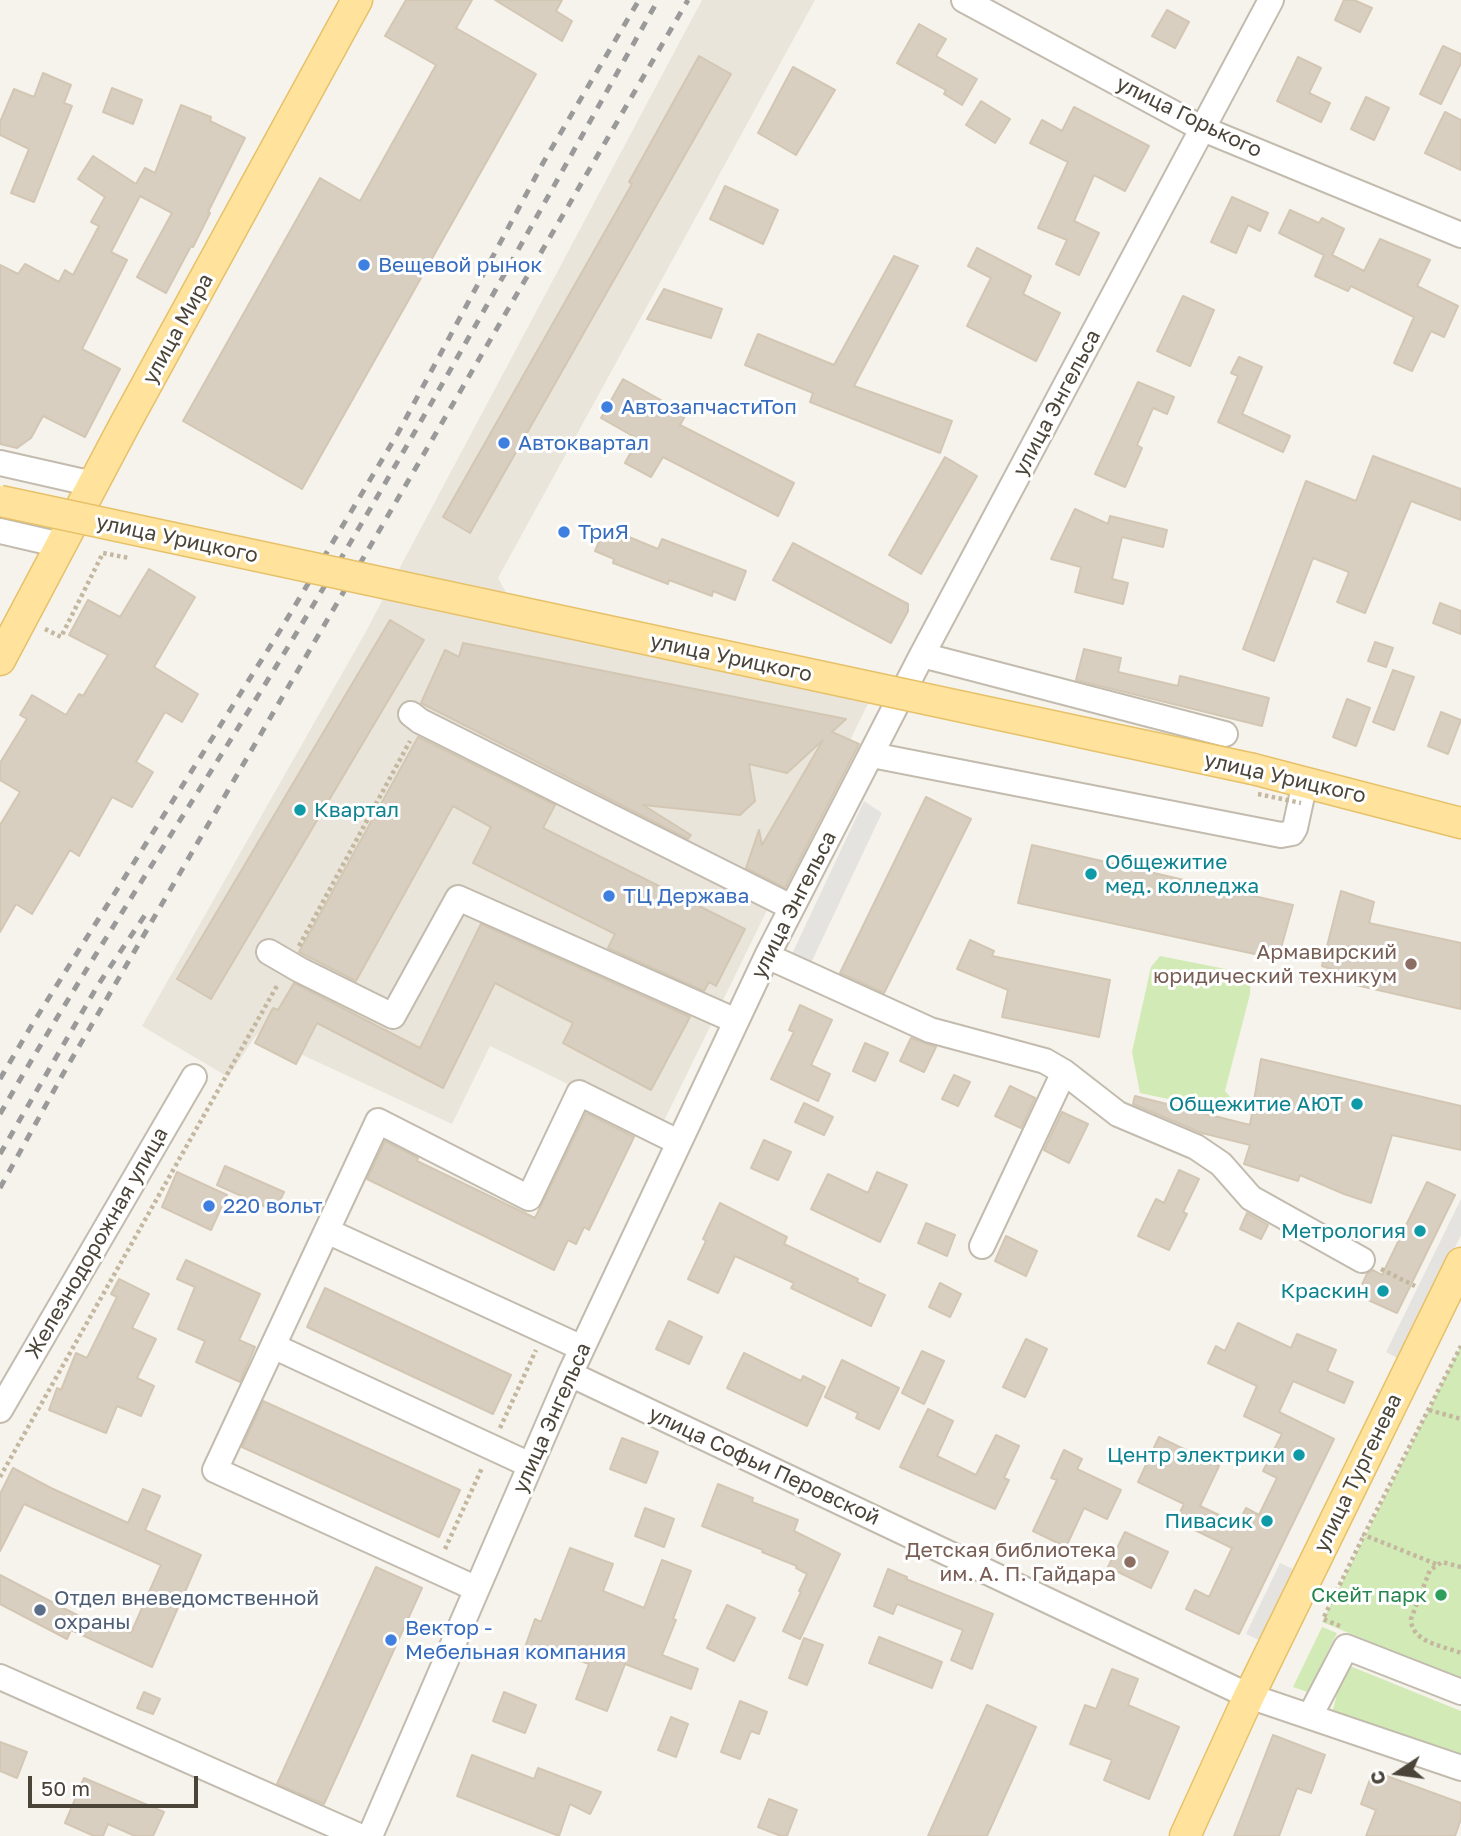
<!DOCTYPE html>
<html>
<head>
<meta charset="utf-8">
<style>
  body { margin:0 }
  #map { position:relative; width:1461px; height:1836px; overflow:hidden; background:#f6f3ec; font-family:"Golos Text",sans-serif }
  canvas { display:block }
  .north { position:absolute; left:1363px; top:1738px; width:70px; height:70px; -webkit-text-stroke:5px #fff; paint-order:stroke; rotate:257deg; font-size:19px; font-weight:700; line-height:28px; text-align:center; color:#4b4439 }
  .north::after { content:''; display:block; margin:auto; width:24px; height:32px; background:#4b4439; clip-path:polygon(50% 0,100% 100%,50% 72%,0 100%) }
  .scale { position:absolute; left:28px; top:1776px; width:170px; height:32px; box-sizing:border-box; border:4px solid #4b4439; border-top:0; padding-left:9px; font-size:21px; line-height:24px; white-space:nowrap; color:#4b4439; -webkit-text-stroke:5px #fff; paint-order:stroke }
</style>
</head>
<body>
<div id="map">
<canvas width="1461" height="1836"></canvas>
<div class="north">С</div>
<div class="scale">50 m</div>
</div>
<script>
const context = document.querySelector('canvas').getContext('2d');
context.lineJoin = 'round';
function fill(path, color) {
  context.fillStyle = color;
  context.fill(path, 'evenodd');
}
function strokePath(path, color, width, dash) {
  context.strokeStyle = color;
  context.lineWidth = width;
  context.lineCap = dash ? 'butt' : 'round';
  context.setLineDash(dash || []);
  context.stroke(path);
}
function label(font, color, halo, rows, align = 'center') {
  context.font = font + ' "Golos Text",sans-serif';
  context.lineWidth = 6;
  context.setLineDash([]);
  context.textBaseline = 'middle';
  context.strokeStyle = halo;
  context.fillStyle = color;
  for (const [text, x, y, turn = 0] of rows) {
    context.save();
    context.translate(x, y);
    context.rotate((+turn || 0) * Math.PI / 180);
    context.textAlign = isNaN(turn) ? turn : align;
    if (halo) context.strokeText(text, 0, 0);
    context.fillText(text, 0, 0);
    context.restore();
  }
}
fill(new Path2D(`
  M702,0H815L498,578L508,596L882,675L660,1129L490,1046L452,1124L257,1034L228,1077L142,1026L364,635Z`), '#eae5da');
fill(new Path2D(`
  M1160,956L1251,974L1250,994L1225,1091L1233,1100L1229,1112L1140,1093L1132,1052L1151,967Z
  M1461,1346V1679L1322,1622Z
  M1322,1627L1337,1633L1324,1659L1330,1663L1313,1694L1293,1687Z
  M1345,1664L1461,1711V1754L1332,1713Z`), '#d2eab5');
fill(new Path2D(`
  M864,801L882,813L810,965L791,956Z
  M1461,1199V1235L1399,1359L1386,1352Z
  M1280,1563L1293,1569L1259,1640L1246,1634Z`), '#e5e3e0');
const building = new Path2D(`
  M406,0H472L456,28L536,74L302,489L183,421L320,178L360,201L436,65L385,36Z
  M495,0H562L556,11L572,21L562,41Z
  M1344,0H1354L1372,8L1360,32L1335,20Z
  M1167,10L1189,22L1175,48L1152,36Z
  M919,24L946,39L936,56L977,79L962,105L944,94L946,90L897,63Z
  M1443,46L1461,54V63L1441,104L1420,94Z
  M699,56L731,74L470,533L443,517L632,184L629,182Z
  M1298,57L1321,68L1309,93L1330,103L1321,122L1277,101Z
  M793,67L835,90L796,155L758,133Z
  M43,73L71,85L64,103L72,106L34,202L11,193L29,149L0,135V122L14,89L34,97Z
  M112,88L142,100L133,124L103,112Z
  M1366,97L1389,108L1374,140L1351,129Z
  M981,101L1010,119L995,143L966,125Z
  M181,105L211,117L210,121L245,138L208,212L210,213L193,247L191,246L166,293L137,277L172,213L140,196L111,252L127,260L82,349L120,369L85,437L43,416L31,438L17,448L0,444V265L18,274L25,264L59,282L65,270L73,275L99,226L91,222L105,197L78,179L93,156L136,184L145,168L155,173Z
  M1074,107L1149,146L1125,191L1094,175L1074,221L1099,233L1079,275L1056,264L1067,240L1038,228L1068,162L1030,143L1042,120L1062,131Z
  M1445,112L1461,120V170L1425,153Z
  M725,186L778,210L763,244L710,219Z
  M1232,197L1268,213L1260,231L1248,225L1236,253L1211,242Z
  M1290,210L1319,223L1322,218L1344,229L1332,255L1364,271L1380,239L1430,260L1417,286L1458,306L1444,337L1431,331L1412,371L1394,363L1414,317L1351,286L1348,291L1315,276L1324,255L1279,233Z
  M977,248L1031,276L1023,294L1060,313L1036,361L967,326L991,278L968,266Z
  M894,256L918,266L854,386L952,421L940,453L810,402L813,393L745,365L758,334L834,365Z
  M664,289L722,309L711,338L647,319Z
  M1183,296L1214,310L1190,366L1157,351Z
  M1239,357L1262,367L1242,414L1290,436L1283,452L1218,422L1238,376L1231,373Z
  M623,379L686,414L680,425L794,483L778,516L663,457L651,477L625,463L638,439L601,418Z
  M1138,382L1174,397L1167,414L1153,408L1137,445L1142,448L1125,487L1095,474Z
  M1373,456L1461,489V520L1411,501L1365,613L1337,602L1349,572L1313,558L1274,661L1243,649L1306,481L1356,501Z
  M945,457L977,476L921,574L889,555Z
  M1075,509L1108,524L1110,516L1167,530L1163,547L1122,537L1112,579L1128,583L1123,604L1075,592L1081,567L1051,559Z
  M603,533L622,541L624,535L658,549L662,539L746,571L735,600L713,591L712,596L669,580L668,584L613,563L614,559L595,551Z
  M793,543L908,604V611L891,643L773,580Z
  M149,569L195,597L154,667L198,694L182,722L165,712L136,762L153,772L132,807L112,797L79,856L70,850L32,914L16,904L0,932V825L20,792L0,780V763L27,719L20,715L32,695L66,715L79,694L83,696L108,655L69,635L88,600L120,617Z
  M1440,603L1461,611V634L1433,623Z
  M390,620L424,640L211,999L177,979Z
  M1375,642L1393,648L1386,667L1368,661Z
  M463,643L846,719L832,732L859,744L785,888L746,868L759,830L762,845L823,740L787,773L749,764L755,801L740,815L643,805L691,835L688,839L421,703L445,650L459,657Z
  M1084,649L1121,658L1118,672L1178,686L1180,676L1269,698L1262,726L1076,680Z
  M1393,670L1414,677L1394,730L1373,722Z
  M1347,699L1370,708L1356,746L1333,737Z
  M1441,712L1461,720L1448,754L1428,746Z
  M418,737L555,805L543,828L745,929L716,986L709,982L704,991L608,948L615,934L473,863L491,827L453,806L356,981L299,952Z
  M926,797L971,819L884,993L840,973Z
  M1032,845L1293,905L1278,959L1018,903Z
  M1341,891L1374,902L1369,923L1461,943V1009L1356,985L1357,978L1322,966Z
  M481,924L690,1017L651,1090L563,1043L573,1023L495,983L443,1088L317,1023L296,1064L255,1043L273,1008L278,1010L294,983L420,1048Z
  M970,940L994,951L992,956L1110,980L1099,1037L1002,1017L1008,990L957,969Z
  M800,1005L832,1020L811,1065L830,1074L818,1101L771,1079L794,1032L789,1030Z
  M911,1038L936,1047L924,1072L900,1061Z
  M865,1043L888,1053L875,1081L853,1071Z
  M1261,1059L1461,1106V1150L1392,1135L1371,1203L1344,1194L1300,1175L1298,1181L1244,1164L1250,1145L1202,1133L1133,1104L1135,1096L1250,1125Z
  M954,1075L970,1082L958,1106L942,1099Z
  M1010,1086L1035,1098L1021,1128L995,1116Z
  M804,1103L833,1117L824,1135L795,1122Z
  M1062,1112L1088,1124L1069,1163L1044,1150Z
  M586,1113L634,1137L589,1230L584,1227L576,1244L568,1240L554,1270L367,1179L385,1141L418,1158L417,1161L535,1218Z
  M764,1140L791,1152L778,1180L751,1168Z
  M225,1166L284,1192L275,1211L217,1185Z
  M1179,1170L1199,1179L1183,1212L1187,1214L1169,1250L1138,1236L1156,1199L1164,1203Z
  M177,1172L227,1195L211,1230L162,1207Z
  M877,1172L907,1185L880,1242L811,1209L828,1174L868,1193Z
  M1427,1182L1455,1195L1397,1313L1357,1295L1367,1274L1373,1270L1382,1275Z
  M720,1203L787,1237L784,1244L858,1279L857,1282L885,1295L871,1326L791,1288L794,1283L735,1256L718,1293L688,1279L706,1241L703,1239Z
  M1247,1213L1268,1225L1261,1239L1240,1229Z
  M926,1223L955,1235L947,1256L918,1243Z
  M1006,1236L1037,1251L1026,1276L995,1261Z
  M186,1260L260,1294L239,1340L255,1347L240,1382L196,1362L205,1341L178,1329L195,1287L177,1279Z
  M119,1279L149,1294L132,1328L156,1339L137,1378L154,1386L141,1416L117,1406L106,1433L49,1410L57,1388L61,1390L76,1353L87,1358L117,1297L111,1294Z
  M940,1283L961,1294L950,1317L929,1307Z
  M325,1288L511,1375L493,1414L307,1327Z
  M669,1321L702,1337L689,1364L656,1349Z
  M1238,1323L1291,1348L1297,1334L1336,1350L1327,1371L1353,1382L1344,1403L1293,1381L1279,1412L1334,1439L1239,1634L1186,1609L1195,1590L1209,1597L1232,1548L1176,1521L1184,1504L1138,1482L1159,1437L1219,1466L1200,1506L1238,1524L1246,1508L1259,1515L1277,1478L1263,1471L1282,1434L1244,1416L1257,1386L1208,1363L1216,1346L1225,1351Z
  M1026,1339L1047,1349L1025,1397L1003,1387Z
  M922,1351L944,1361L924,1404L902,1393Z
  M744,1353L801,1381L803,1376L825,1387L807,1426L727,1388Z
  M842,1360L899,1388L879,1429L856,1418L858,1413L825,1397Z
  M263,1401L460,1490L439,1537L242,1447Z
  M928,1409L953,1421L937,1456L976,1475L996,1435L1019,1446L1004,1478L1009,1480L995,1509L900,1467Z
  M622,1438L658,1452L646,1483L610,1469Z
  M1064,1450L1082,1459L1077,1469L1121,1490L1107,1519L1084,1508L1066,1547L1033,1531L1057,1480L1051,1478Z
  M13,1468L51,1488L128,1523L143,1489L160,1496L145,1530L201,1555L152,1667L71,1630L67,1639L0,1604V1575L100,1627L103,1620L131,1633L161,1565L24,1504L0,1551V1494Z
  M718,1484L753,1498L752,1502L798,1520L794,1531L840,1554L800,1639L783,1631L801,1592L799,1591L807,1574L796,1568L797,1566L762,1552L763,1550L702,1526Z
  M645,1508L674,1519L664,1547L635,1536Z
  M1125,1532L1168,1552L1151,1588L1108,1567Z
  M570,1548L613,1564L603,1591L644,1608L662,1560L691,1571L673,1619L676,1620L662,1655L698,1669L691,1689L625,1664L607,1711L576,1699L589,1664L551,1650L548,1660L524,1650L535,1619L541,1622Z
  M376,1567L422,1588L324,1804L277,1784Z
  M888,1569L907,1577L906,1579L993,1614L972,1669L951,1660L963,1630L897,1604L893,1614L874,1606Z
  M727,1605L755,1618L734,1661L707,1648Z
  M879,1637L942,1662L932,1688L869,1663Z
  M804,1638L823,1645L807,1685L789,1678Z
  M1112,1669L1138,1679L1128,1705L1179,1727L1149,1799L1104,1780L1112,1760L1070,1744L1085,1705L1096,1709Z
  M144,1692L160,1699L153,1714L137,1708Z
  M504,1692L536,1705L525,1733L493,1721Z
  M740,1701L767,1712L759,1734L751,1731L740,1759L721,1752Z
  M987,1705L1036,1727L987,1836H928Z
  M671,1717L688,1724L676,1757L658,1750Z
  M1273,1735L1325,1755L1311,1793L1297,1788L1279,1836H1234Z
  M0,1742L27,1752L17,1778L0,1771Z
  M472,1755L534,1779L538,1768L601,1792L590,1814L570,1804L559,1836L457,1796Z
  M1373,1771L1461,1803V1819L1455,1836H1366L1376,1810L1361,1804Z
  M84,1778L164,1812L153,1836H135L108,1824L103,1836H94L65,1823Z
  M769,1799L797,1810L787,1836H781L758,1827Z`);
fill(building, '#d8cfc1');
strokePath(building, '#d3c7b4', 2);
const minor = new Path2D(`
  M964,0L1203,129L1461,235
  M0,463L93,484
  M0,531L61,545
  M922,655L1225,734
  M411,714L420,721L791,907
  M872,755L1281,835L1292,833L1295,828L1305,782
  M269,952L300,970L393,1016L458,898L736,1021
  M767,956L930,1030L1045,1061L1064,1072L1118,1114L1196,1147L1221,1164L1251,1198L1362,1260
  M327,1231L582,1348
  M982,1246L1064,1072
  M273,1346L530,1465
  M570,1374L1249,1696L1461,1768
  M0,1410L194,1077
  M477,1589L215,1470L378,1121L529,1198L579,1093L678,1142
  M0,1677L359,1836
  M1310,1716L1346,1647L1461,1692
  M370,1836L570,1374L767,956L922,655L1271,0`);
const major = new Path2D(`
  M0,660L125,424L357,0
  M1253,769L1461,823
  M1185,1836L1249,1696L1461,1263`);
strokePath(minor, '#c2bbae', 28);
strokePath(major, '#e6c16a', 33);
strokePath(new Path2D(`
  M45,629L61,637L103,553L129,558
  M299,946L410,741
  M1381,1269L1415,1286
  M1429,1410L1461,1419
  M500,1428L536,1350
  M0,1477L278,984
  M445,1549L482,1468
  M1436,1564L1364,1535L1461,1346
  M1461,1567L1442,1562L1430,1570L1411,1619C1411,1642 1443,1646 1461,1653
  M1340,1626L1323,1619L1364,1535`), '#c4b79f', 4.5, [3.5, 3.5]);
strokePath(minor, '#fff', 24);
strokePath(major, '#ffe39c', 30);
strokePath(new Path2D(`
  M0,1079L33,1023L281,629L398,433L543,163L639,0
  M0,1114C94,951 199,794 297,632C422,425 539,212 658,0
  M0,1154L98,985L145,915
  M0,1188L63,1074L688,0`), '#9a9a9a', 5, [9, 9]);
const majorBridge = new Path2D(`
  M0,501L1253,769`);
strokePath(majorBridge, '#e6c16a', 33, []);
strokePath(new Path2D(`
  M1258,794L1301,803`), '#c4b79f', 4.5, [3.5, 3.5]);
strokePath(majorBridge, '#ffe39c', 30);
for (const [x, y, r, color] of [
  [364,265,7,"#3f7fe0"],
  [607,407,7,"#3f7fe0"],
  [504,443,7,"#3f7fe0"],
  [564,532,7,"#3f7fe0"],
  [300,810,7,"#0f9aa8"],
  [1091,874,7,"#0f9aa8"],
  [609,896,7,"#3f7fe0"],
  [1411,964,7,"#8d6e63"],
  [1357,1104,7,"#0f9aa8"],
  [209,1206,7,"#3f7fe0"],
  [1420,1231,7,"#0f9aa8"],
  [1383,1291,7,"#0f9aa8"],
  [1299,1455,7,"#0f9aa8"],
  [1267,1521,7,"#0f9aa8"],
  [1130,1562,7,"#8d6e63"],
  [1441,1595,7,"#2e9e5b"],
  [40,1610,7,"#5c6f8a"],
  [391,1640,7,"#3f7fe0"]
]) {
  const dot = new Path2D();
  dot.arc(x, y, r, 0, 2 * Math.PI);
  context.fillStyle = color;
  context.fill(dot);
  strokePath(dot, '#fff', 2.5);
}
label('21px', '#4b4439', '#fff', [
  ["улица Горького",1189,117,26],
  ["улица Мира",178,329,-61],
  ["улица Энгельса",1057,403,-62],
  ["улица Урицкого",177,539,12],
  ["улица Урицкого",731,658,12],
  ["улица Урицкого",1285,778,13],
  ["улица Энгельса",794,905,-63],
  ["Железнодорожная улица",97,1243,-60],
  ["улица Энгельса",552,1418,-66],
  ["улица Софьи Перовской",764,1466,25],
  ["улица Тургенева",1358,1473,-64]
]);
label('21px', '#366cbe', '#fff', [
  ["Вещевой рынок",378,265],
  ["АвтозапчастиТоп",621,407],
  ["Автоквартал",518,443],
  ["ТриЯ",578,532],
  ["ТЦ Держава",623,896],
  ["220 вольт",223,1206],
  ["Вектор -",405,1628],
  ["Мебельная компания",405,1652]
], 'left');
label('21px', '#0d838f', '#fff', [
  ["Квартал",314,810,"left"],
  ["Общежитие",1105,862,"left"],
  ["мед. колледжа",1105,886,"left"],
  ["Общежитие АЮТ",1343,1104],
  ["Метрология",1406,1231],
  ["Краскин",1369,1291],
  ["Центр электрики",1285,1455],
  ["Пивасик",1253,1521]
], 'right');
label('21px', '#785e54', '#fff', [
  ["Армавирский",1397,952],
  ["юридический техникум",1397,976],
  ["Детская библиотека",1116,1550],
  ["им. А. П. Гайдара",1116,1574]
], 'right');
label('21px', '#27864d', '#fff', [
  ["Скейт парк",1427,1595]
], 'right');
label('21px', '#4e5e75', '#fff', [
  ["Отдел вневедомственной",54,1598],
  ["охраны",54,1622]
], 'left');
</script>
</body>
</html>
